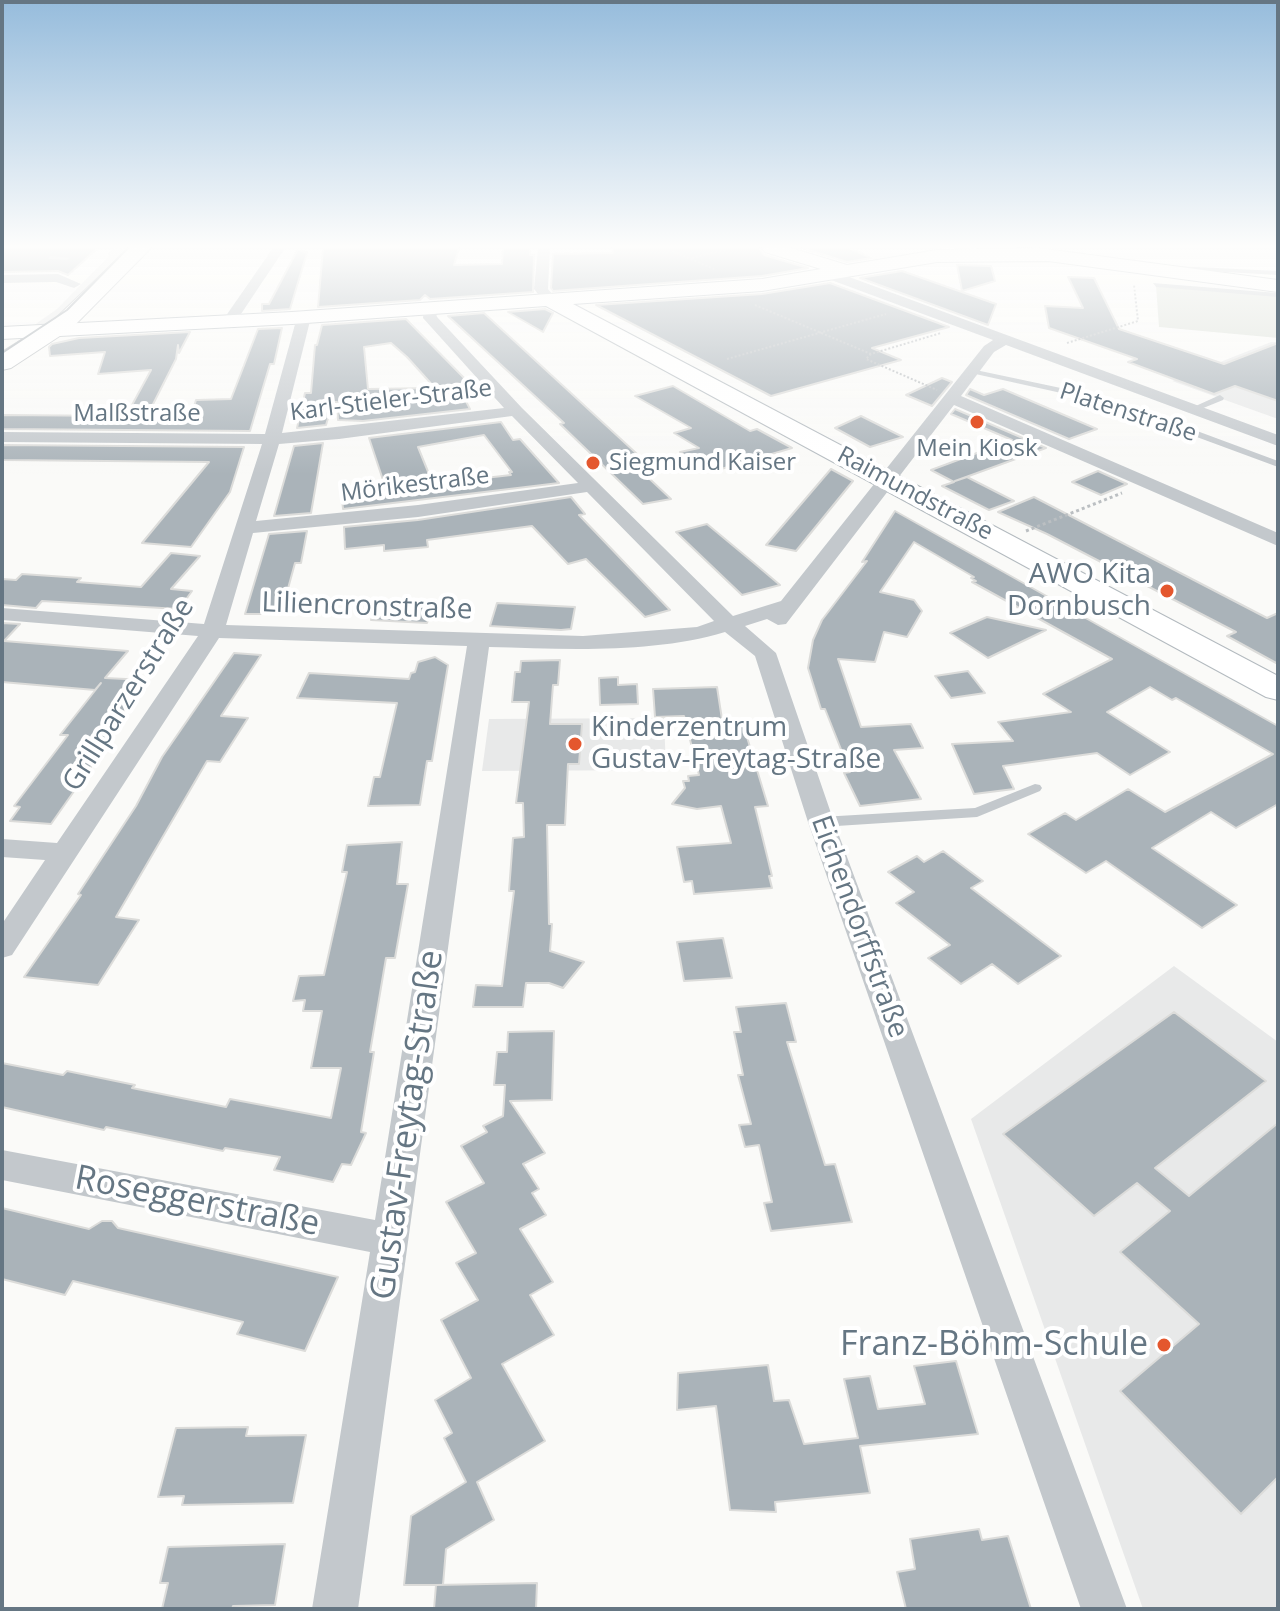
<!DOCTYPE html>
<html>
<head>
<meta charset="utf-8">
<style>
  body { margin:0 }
  #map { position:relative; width:1280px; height:1611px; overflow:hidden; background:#fafaf8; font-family:"Open Sans",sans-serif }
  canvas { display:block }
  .frame { position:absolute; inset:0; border:4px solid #657683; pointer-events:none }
</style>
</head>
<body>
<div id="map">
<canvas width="1280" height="1611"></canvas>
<div class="frame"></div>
</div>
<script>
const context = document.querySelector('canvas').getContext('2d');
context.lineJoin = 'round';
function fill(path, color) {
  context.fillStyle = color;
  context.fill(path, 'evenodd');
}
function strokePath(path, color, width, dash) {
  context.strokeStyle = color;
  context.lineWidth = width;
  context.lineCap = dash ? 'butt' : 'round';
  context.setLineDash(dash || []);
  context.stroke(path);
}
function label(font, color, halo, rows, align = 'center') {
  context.font = font + ' "Open Sans",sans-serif';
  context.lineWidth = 8;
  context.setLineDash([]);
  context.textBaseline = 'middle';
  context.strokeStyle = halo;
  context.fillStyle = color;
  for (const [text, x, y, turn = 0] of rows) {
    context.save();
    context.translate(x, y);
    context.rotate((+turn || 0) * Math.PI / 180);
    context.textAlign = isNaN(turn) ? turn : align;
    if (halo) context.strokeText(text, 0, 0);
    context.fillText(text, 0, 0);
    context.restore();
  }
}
fill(new Path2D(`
  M114,248H135L46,327L30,328L57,309L110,255L107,254Z
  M1271,342H1278V419L1172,381Z
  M664,718L666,770L482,771L489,719Z
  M1174,966L1278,1042V1609H1143L971,1119Z`), '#e8e9e9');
fill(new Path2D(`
  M1156,286L1278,296V338L1159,327Z`), '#dadfd7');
const building = new Path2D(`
  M2,248H98L68,275L58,271L2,272Z
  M323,248H459L454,265L502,264L503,248H530V255H534L533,292L430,299L425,295L420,300L318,307Z
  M612,248H759L764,255L808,268L762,276L553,291L551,288L553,254L613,253Z
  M802,248H849L871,258L847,262Z
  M298,249L307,253L290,309L262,311V304H269Z
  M957,265L991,266L995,281L962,291Z
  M902,271L996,304L988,325L860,278Z
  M1068,277L1094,278L1119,329L1224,364L1278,343V401L1235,386L1214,394L1128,362L1137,359L1049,328L1045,306L1083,308Z
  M830,283L949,327L872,348L901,360L771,396L596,305L762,294Z
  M545,309L553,313L543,332L508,312Z
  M484,313L649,465L638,468L671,499L643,504L560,424L564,423L448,316Z
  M406,319L471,385L459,388L470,409L363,421L338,420L337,402H333L326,425L297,428L305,393H311L315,345H317L322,325ZM391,343L407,357L435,388L368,389L364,347Z
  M282,328L274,364H270L250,431L2,429V415L126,416L151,370L98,374L105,352L50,356L49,347L52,344L79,338L190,332L179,353L178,345L176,359L146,418L190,419L196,400L231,399L258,329Z
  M942,378L952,382L932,406L906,395Z
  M673,386L750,431L757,429L792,448L711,472L680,452L699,448L674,433L691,428L635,396Z
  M970,389L984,395L1003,389L1097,429L1069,439L966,395Z
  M955,409L1046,448L955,481L967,477L1014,501L989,510L942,486L954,482L931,470L1012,440L951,414Z
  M861,416L903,437L870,447L835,428Z
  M501,422L513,440L520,439L559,483L343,509L342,498L373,496L372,490L386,489L369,438ZM484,435L512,472H509L511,475L433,484L418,447Z
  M323,443L311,513L274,516L294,446Z
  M2,445L244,447L230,492L191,547L142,543L209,462L2,460Z
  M831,469L853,481L796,551L766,545Z
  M1098,471L1127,484L1101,495L1072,482Z
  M571,497L585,514L579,515L670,610L645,617L586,559L568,564L532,526L427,540L428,547L384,551V545L345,549L344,527L418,520Z
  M1034,497L1267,618L1278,613V664L1227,636L1236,632L1047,534L998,512Z
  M895,511L1278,726V804L1236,828L1211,812L1152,848L1237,905L1202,928L1106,861L1086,873L1028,834L1065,813L1076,820L1128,789L1165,812L1273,754L1176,698L1172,700L1150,687L1107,712L1170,752L1130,775L1097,753L1003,766L1014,789L974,794L952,744L1013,741L998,722L1071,712L1043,694L1112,659L972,582L976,581L971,578L974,577L914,542L880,592L914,600L922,611L907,637L884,632L875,662L838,659L861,727L911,724L923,748L894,750L921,799L860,806L844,773L850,772L825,709H821L808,668L813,640L822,620L867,561L862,562Z
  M707,524L754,563L780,585L742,595L676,532Z
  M307,531L301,563H295L281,614H245L269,534Z
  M171,553L200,556L171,589L192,591L179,609L42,601L36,608L2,605V579L16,580L22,574L81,578L77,582L141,587Z
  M398,601L435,602L427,623L371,620L379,602Z
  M497,603L575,607L571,629L561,630L490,626Z
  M987,617L1046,630L988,658L950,633Z
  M2,623L20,624L4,641L128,651L105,678L146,680L118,720H124L51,824L10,821L20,807L14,806L68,735H60L101,683L95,690L2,682Z
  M234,653L261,655L221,716L248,718L220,762L207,761L116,917L139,920L98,985L24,977L81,895L78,894L136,806L162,757Z
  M435,657L448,665L432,761H427L420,805L368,806L374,777H380L397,703L297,698L309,673L409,679L411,673L415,672L418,662Z
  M560,660L558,685H553L550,724H582L579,764H568L565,825H547L549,924H552L550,951L584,962L563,988L549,983H526L523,1007H473L476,985L502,986L514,891H509L513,838L524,837L523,803H516L529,702H512L515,672H520L521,661Z
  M968,671L985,693L951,698L935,676Z
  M618,677V685L637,684L638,704L600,705L599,678Z
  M717,687L723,726L743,724L768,806L755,807L772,876H769L772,888L694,894L692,881L684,882L677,847L731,843L721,806L697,809L672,804L685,788L683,781H689L688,776L699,775L684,716L655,717L653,689Z
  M402,842L397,884H408L395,958H386L370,1052H374L361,1132L366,1133L351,1165L342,1164L333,1182L274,1170L280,1157L225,1148L223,1151L106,1127L104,1130L2,1107V1063L63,1075L67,1071L135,1085L132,1088L226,1107L230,1099L331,1118L341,1068H311L322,1011H303L305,1000L293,1001L299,976L324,975L347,872H342L347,845Z
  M943,851L983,881L971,888L1061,956L1018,984L992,964L961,984L928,958L950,945L896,903L914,892L888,872L917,856L924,862Z
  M723,938L732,978L684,981L677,942Z
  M786,1003L796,1042H787L825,1165L835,1164L852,1222L771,1231L764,1203L772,1202L759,1145L745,1147L739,1125L751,1124L738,1075H743L734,1032H741L736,1007Z
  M1174,1012L1266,1081L1155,1168L1189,1196L1278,1123V1477L1241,1514L1120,1391L1199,1324L1120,1252L1170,1211L1137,1183L1094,1216L1003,1134Z
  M554,1031L552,1100L510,1101L545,1153L523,1164L539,1189L532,1193L546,1215L520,1229L553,1282L530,1295L554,1335L502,1364L545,1441L477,1482L494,1520L446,1549L443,1585H404L411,1516L466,1482L444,1438L452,1433L435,1400L471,1378L441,1320L478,1300L456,1263L476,1253L446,1202L484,1183L461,1146L487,1132L483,1126L503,1116L505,1085H494L497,1052H507L508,1032Z
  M2,1208L89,1229L102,1221H112L118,1228L338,1277L305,1351L237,1334L243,1322L73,1281L65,1295L2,1279Z
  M956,1361L978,1434L860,1446L870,1493L775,1502L776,1512L730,1510L716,1406L677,1410L678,1373L768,1365L774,1401L789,1400L804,1444L858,1438L844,1379L870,1376L878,1409L925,1404L914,1366Z
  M248,1427L246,1436L306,1435L293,1503L182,1505L184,1496L158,1497L176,1428Z
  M979,1529L982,1540L1008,1536L1031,1609H906L897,1572L915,1569L910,1539Z
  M285,1544L275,1605L233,1606L232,1609H162L168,1583H160L168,1547Z
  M537,1583L536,1609H434L436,1585Z`);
fill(building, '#aab3b9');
strokePath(building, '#dcdcda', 2);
const secondary = new Path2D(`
  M762,248H791L847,265L937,250L1038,248L1278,280V292L1048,261L937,262L762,291L573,304L1278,676V700L1266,697L546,306L292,324L2,339V327L292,312L762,279L821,269L765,252Z`);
const primary = new Path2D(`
  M129,248H151L72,328L11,368L2,370V352L56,318Z`);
strokePath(secondary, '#b3babf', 2);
strokePath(primary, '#b5babe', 2);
strokePath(new Path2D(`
  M665,248L714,269
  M692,258L732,248
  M755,305L871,354L941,333
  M1067,343L1138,321L1134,285
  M871,354L866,359L937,390
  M727,359L886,314`), '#bbbfc2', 2, [2, 2]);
strokePath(new Path2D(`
  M1026,531L1122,493`), '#bbbfc2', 3, [3, 3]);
fill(new Path2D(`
  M50,256L70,258L67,260L48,259Z
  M1153,265L1278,271V275L1155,268Z
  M1153,283L1278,293V297L1156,287Z
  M971,369L1108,398L1278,461V467L1102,402L971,373Z
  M1220,395L1224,398L1223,400L1196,411L1189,409Z
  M1035,784L1040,785L1042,788L1040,791L977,817L821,827L814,822L821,817L975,808Z`), '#c3c8cc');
fill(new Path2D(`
  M273,248H285L235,323H225L223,320Z
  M538,248H550L548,289L557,300L555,303H545L534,289Z
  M823,271H833L1278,435V446L1006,345L994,352L961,396L1278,533V546L954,405L786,624L778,625L767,619L745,626L776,653L834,822L1127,1609H1081L808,822L755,656L725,632C652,654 565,649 489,647L358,1609H312L370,1252L2,1180V1150L375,1220L467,646L219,638L12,955L2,958V924L45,860L2,857V839L57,843L198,636L2,620V608L204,624L262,444L2,442V432L265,434L297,317L304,313L311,317L282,433L504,408L423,318L424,306H434L437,317L522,408L733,616L781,601L984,346L993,340L823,277ZM512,416L578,483L418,505L256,521L279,444L339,439ZM587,492L714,621L697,627L583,636L226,625L253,533L418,517Z
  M58,274L81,284L74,288L56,282L2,283V275Z`), '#c3c8cc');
fill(secondary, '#fff');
fill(primary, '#fff');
strokePath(new Path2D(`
  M2,353L67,310L128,248`), '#a2aab0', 2);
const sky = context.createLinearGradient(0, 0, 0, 474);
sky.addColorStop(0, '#96bcdc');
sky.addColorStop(0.52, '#fdfdfc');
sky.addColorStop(1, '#fdfdfc00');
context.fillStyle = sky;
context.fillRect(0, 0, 1280, 474);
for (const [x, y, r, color] of [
  [977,422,8,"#e4572e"],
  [593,463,8,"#e4572e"],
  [1167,591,8,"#e4572e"],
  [575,744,8,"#e4572e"],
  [1164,1345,8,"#e4572e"]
]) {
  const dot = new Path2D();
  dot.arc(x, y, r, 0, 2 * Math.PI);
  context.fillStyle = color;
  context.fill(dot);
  strokePath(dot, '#fff', 3);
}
label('24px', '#657683', '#fff', [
  ["Karl-Stieler-Straße",391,401,-7],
  ["Platenstraße",1128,413,18],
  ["Malßstraße",137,414],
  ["Mörikestraße",415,485,-7],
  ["Raimundstraße",915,494,28]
]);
label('24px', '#657683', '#fff', [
  ["Mein Kiosk",977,449],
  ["Siegmund Kaiser",609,463,"left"]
]);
label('28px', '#657683', '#fff', [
  ["AWO Kita",1151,575],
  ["Dornbusch",1151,607],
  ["Kinderzentrum",591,728,"left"],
  ["Gustav-Freytag-Straße",591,760,"left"]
], 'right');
label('28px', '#657683', '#fff', [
  ["Liliencronstraße",367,607,2],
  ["Grillparzerstraße",129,695,-58],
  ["Eichendorffstraße",859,927,70]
]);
label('34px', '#657683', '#fff', [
  ["Gustav-Freytag-Straße",408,1125,-82],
  ["Roseggerstraße",197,1202,11]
]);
label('34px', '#657683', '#fff', [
  ["Franz-Böhm-Schule",1148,1345]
], 'right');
</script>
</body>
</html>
